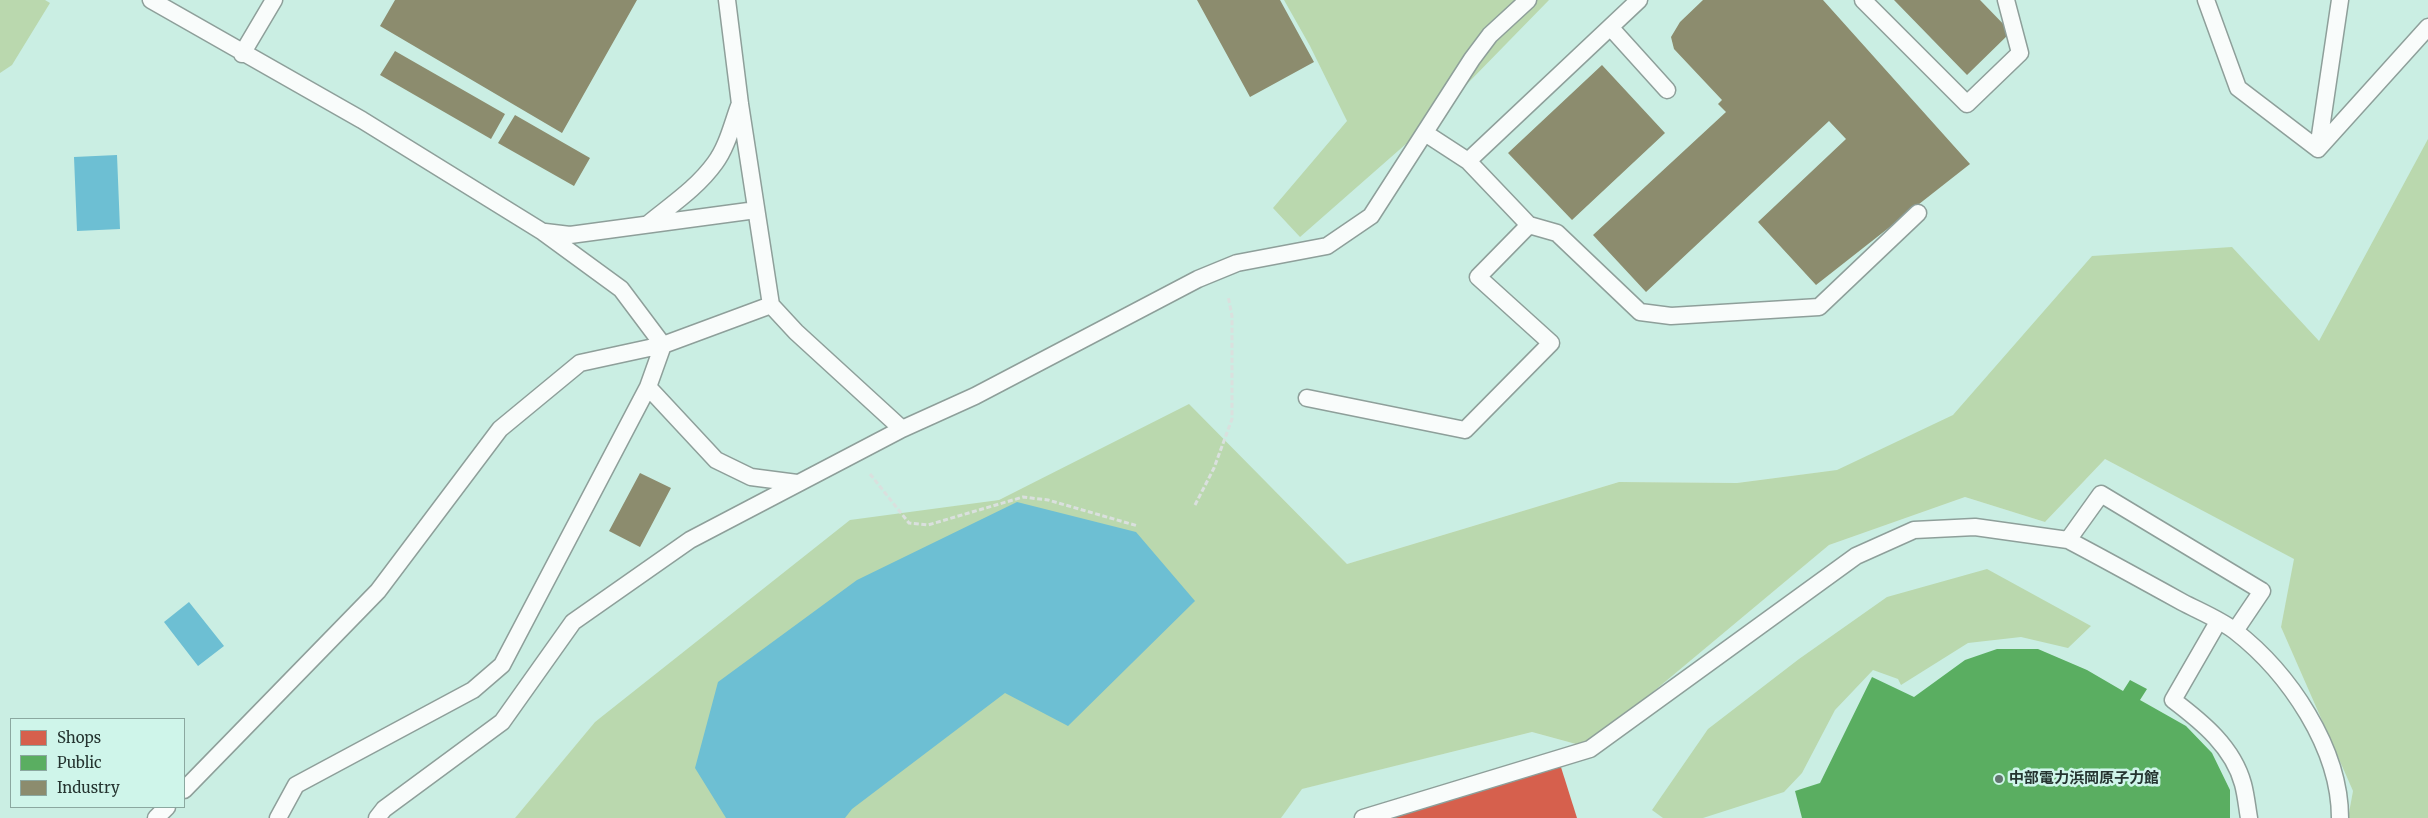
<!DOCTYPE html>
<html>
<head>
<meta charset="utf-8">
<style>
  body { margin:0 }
  #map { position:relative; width:2428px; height:818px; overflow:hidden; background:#d7ede6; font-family:Merriweather,serif }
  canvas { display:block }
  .legend { position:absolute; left:10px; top:718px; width:175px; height:90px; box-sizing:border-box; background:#cff5ea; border:1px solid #8ba8a0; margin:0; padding:6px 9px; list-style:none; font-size:15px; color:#253430 }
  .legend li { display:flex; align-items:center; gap:10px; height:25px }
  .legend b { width:25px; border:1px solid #8ba8a0 }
</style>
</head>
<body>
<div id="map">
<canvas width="2428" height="818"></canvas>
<ul class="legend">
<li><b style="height:14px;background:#d6604d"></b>Shops</li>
<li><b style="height:14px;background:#5aae61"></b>Public</li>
<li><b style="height:14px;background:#8c8c6e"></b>Industry</li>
</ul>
</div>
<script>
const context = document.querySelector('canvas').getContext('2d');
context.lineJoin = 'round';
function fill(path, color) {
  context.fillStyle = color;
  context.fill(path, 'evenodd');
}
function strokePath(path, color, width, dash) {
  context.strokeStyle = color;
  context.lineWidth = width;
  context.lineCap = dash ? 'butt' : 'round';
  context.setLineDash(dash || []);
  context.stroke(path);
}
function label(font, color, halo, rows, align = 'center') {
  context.font = font + ' Merriweather,"Noto Sans JP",serif';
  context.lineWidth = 5;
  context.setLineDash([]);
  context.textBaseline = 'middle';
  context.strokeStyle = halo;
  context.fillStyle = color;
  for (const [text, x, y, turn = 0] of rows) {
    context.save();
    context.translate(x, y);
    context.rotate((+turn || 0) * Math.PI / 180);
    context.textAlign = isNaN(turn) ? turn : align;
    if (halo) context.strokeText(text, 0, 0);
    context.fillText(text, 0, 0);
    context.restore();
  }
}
fill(new Path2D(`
  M0,0H2428V339L1998,458L1822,472L1737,483L1619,482L1347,564L1274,490L1027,486L999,500L945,508L595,722L515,818H0ZM11,719H184V807H11Z
  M2105,459L2295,559L2281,627L2353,791L2348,818H1281L1301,789L1532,732L1587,747L1829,545L1965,497L2045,522Z`), '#caeee3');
fill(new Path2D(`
  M0,0H45L50,3L12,65L0,73Z
  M1284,0H1549L1423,129L1300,237L1273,208L1347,121L1310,46Z
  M2428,139V818H2348L2353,791L2281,627L2294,559L2105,459L2045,522L1965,497L1829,545L1587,747L1532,732L1302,789L1281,818H515L595,722L850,520L999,500L1189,404L1347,564L1619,482L1737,483L1837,470L1953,415L2092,256L2232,247L2319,341Z
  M1987,569L2091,626L2068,648L2021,637L1968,643L1901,685L1898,679L1873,670L1835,710L1802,773L1784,792L1703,818H1663L1652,810L1708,729L1799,659L1887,597Z`), '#bad8ae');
fill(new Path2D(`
  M117,155L120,229L77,231L74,157Z
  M1017,502L1136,532L1195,601L1068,726L1005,693L852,809L845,818H726L695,768L718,682L857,580Z
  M189,602L224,646L198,666L164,622Z`), '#6dbfd3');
fill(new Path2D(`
  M1560,764L1577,818H1372Z`), '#d6604d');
fill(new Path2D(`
  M1997,649H2038L2087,670L2123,691L2130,680L2147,689L2140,700L2186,726L2212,753L2230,790V818H1802L1795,791L1820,783L1872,677L1914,697L1965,660Z`), '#5aae61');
fill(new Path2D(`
  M395,0H637L562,133L380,26Z
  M1197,0H1280L1314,62L1250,97Z
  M1703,0H1823L1970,164L1816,285L1758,222L1846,139L1829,121L1646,292L1593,235L1726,112L1718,104L1722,100L1674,49L1671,37L1680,22Z
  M1894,0H1980L2011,32L1967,75Z
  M395,51L505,114L491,139L380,75Z
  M1602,65L1665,133L1572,220L1508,153Z
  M515,115L590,158L574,186L498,143Z
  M640,473L671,488L640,547L609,531Z`), '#8c8c6e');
const service = new Path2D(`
  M151,0L362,120L543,232L621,289L663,345L580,363L500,429L378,591L184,790
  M727,0L740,104L771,305L796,332L902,429
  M1639,0L1468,161L1529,225L1557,233L1640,312L1671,316L1819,307L1918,213
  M1863,0L1967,104L2020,53L2006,0
  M2206,0L2238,88L2318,149L2428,27
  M1611,28L1667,90
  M242,54L274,0
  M1425,133L1468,161
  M2318,149L2340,0
  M648,224C671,205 697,188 715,163C727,147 732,125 739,106
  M545,232L570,235L756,210
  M648,387L716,460L751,477L797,483
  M1307,398L1465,430L1551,343L1478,277L1529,225
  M2218,622L2173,700C2202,722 2233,747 2243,784C2246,795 2247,807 2249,818
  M2235,631L2262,591L2101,494L2068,540C2106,560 2144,581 2182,602C2199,611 2219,619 2235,631C2289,673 2340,748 2340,818
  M156,818L167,807
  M278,818L296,785L473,690L502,665L648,387L663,345L771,305
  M377,818L384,809L502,722L573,622L690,540L902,429L975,396L1198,279L1237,263L1327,246L1371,216L1472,59L1490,35L1528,0
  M1363,818L1590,749L1856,556L1914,530L1975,527L2068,540`);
strokePath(service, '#8e9f9a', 19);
strokePath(new Path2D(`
  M870,474L909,523L928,525L1023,497L1048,500L1138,526
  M1195,505L1214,468L1232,419V316L1228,296`), '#dae0de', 3, [5, 2.5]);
strokePath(service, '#f9fcfb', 16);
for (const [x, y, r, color] of [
  [1999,779,5,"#637570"]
]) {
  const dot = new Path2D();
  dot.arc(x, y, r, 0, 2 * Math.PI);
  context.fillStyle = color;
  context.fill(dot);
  strokePath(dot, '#cff5ea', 2);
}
label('bold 15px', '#253430', '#cff5ea', [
  ["中部電力浜岡原子力館",2009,779]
], 'left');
</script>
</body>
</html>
